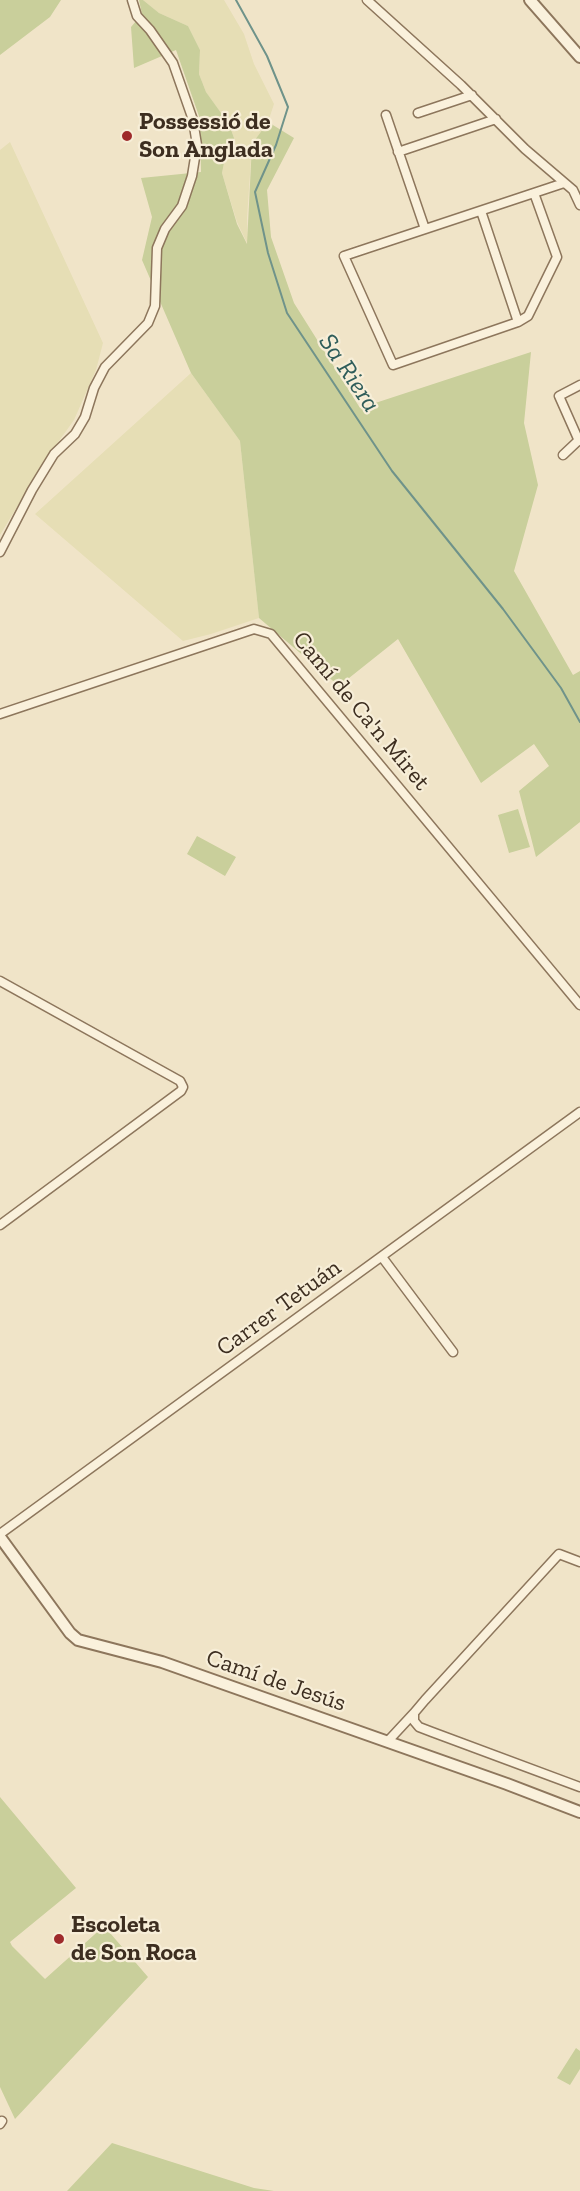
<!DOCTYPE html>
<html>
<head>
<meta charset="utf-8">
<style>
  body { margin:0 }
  canvas { display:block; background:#f0e4c8 }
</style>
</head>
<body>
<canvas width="580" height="2191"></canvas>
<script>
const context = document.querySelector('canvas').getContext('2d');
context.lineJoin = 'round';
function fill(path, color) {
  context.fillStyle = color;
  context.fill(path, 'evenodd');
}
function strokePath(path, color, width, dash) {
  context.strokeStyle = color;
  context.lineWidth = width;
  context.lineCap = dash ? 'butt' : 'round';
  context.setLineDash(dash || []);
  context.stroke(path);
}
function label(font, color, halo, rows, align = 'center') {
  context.font = font + ' "Zilla Slab",serif';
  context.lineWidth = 4.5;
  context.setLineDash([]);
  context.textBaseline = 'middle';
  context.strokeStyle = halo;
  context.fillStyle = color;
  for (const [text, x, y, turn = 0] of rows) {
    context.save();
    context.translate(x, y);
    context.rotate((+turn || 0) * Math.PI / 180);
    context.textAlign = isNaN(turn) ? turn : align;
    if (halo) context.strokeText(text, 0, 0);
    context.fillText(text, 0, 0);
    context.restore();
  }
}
fill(new Path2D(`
  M143,0H224L244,34L254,64L274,104L268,122L252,144L247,218L248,245L237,222L222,173L225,158L234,138L229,124L206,92L199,74L200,50L188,26L159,13Z
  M10,142L103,343L96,370L74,420L46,459L0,535V150Z
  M191,373L240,441L259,618L211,634L183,641L35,514Z`), '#e6deb5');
fill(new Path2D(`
  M0,0H61L50,17L0,55Z
  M139,0H143L159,13L188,26L200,50L199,74L206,92L229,124L234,138L225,158L222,173L237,224L247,244L252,144L268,122L294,138L267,190L271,237L294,303L360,408L531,352L524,423L538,485L514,571L573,675L580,671V822L536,857L519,791L549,766L534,744L481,783L398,639L339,686L259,618L240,441L191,373L142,260L152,217L141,178L201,172L200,119L176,50L134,68L131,27L142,14Z
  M518,809L530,847L509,853L498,815Z
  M197,836L236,857L225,876L187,854Z
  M0,1797L76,1888L10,1942L12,1946L45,1979L104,1926L148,1977L15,2119L0,2087Z
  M576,2048L580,2051V2069L570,2085L557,2078Z
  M112,2143L254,2188L274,2191H67Z`), '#c9cf9b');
strokePath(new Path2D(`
  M236,0L267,56L288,107L276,145L255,192L268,253L287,313L392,471L503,609L561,688L580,722`), '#6f938a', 2);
const minor = new Path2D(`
  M367,0L461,85L525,149L573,190L580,205
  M418,113L472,95
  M386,115L425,229
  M398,152L496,119
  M534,193L557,257L528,316L518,322L393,365L344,256L564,183
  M481,211L518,322
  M579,441L559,396L580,385
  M563,455L580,439
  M0,552L32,490L54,454L75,434L85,417L94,388L105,367L148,323L155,306L157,248L165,229L182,206L192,176L197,145L193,120L173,63L150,30L137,16L132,0
  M0,714L254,629L271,634L580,1005
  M0,981L180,1081L183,1087L181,1091L0,1225
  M382,1257L453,1352
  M0,1534L580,1112
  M580,1562L559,1554L425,1700L414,1713V1721L419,1727L432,1732L580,1787
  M388,1741L414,1713
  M0,2124L2,2121`);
const tertiary = new Path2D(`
  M530,0L580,57
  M0,1537L70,1633L78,1640L162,1662L507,1784L580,1812`);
strokePath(minor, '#8d765c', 11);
strokePath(tertiary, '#8d765c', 14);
strokePath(minor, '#faf1dc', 8);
strokePath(tertiary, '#faf1dc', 10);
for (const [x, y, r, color] of [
  [127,136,6,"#9e2a2b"],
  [59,1939,6,"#9e2a2b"]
]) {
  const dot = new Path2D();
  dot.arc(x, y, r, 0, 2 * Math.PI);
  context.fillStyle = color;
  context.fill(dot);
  strokePath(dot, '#f7eed8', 2);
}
label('bold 24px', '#3d2e20', '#f7eed8', [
  ["Possessió de",139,122],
  ["Son Anglada",139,150],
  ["Escoleta",71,1925],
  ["de Son Roca",71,1953]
], 'left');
label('24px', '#3d2e20', '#f7eed8', [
  ["Camí de Ca'n Miret",361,711,50],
  ["Carrer Tetuán",279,1308,-36],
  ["Camí de Jesús",276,1681,19]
]);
label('italic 26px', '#2f5d5a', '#f7eed8', [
  ["Sa Riera",349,373,56]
]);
</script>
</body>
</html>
